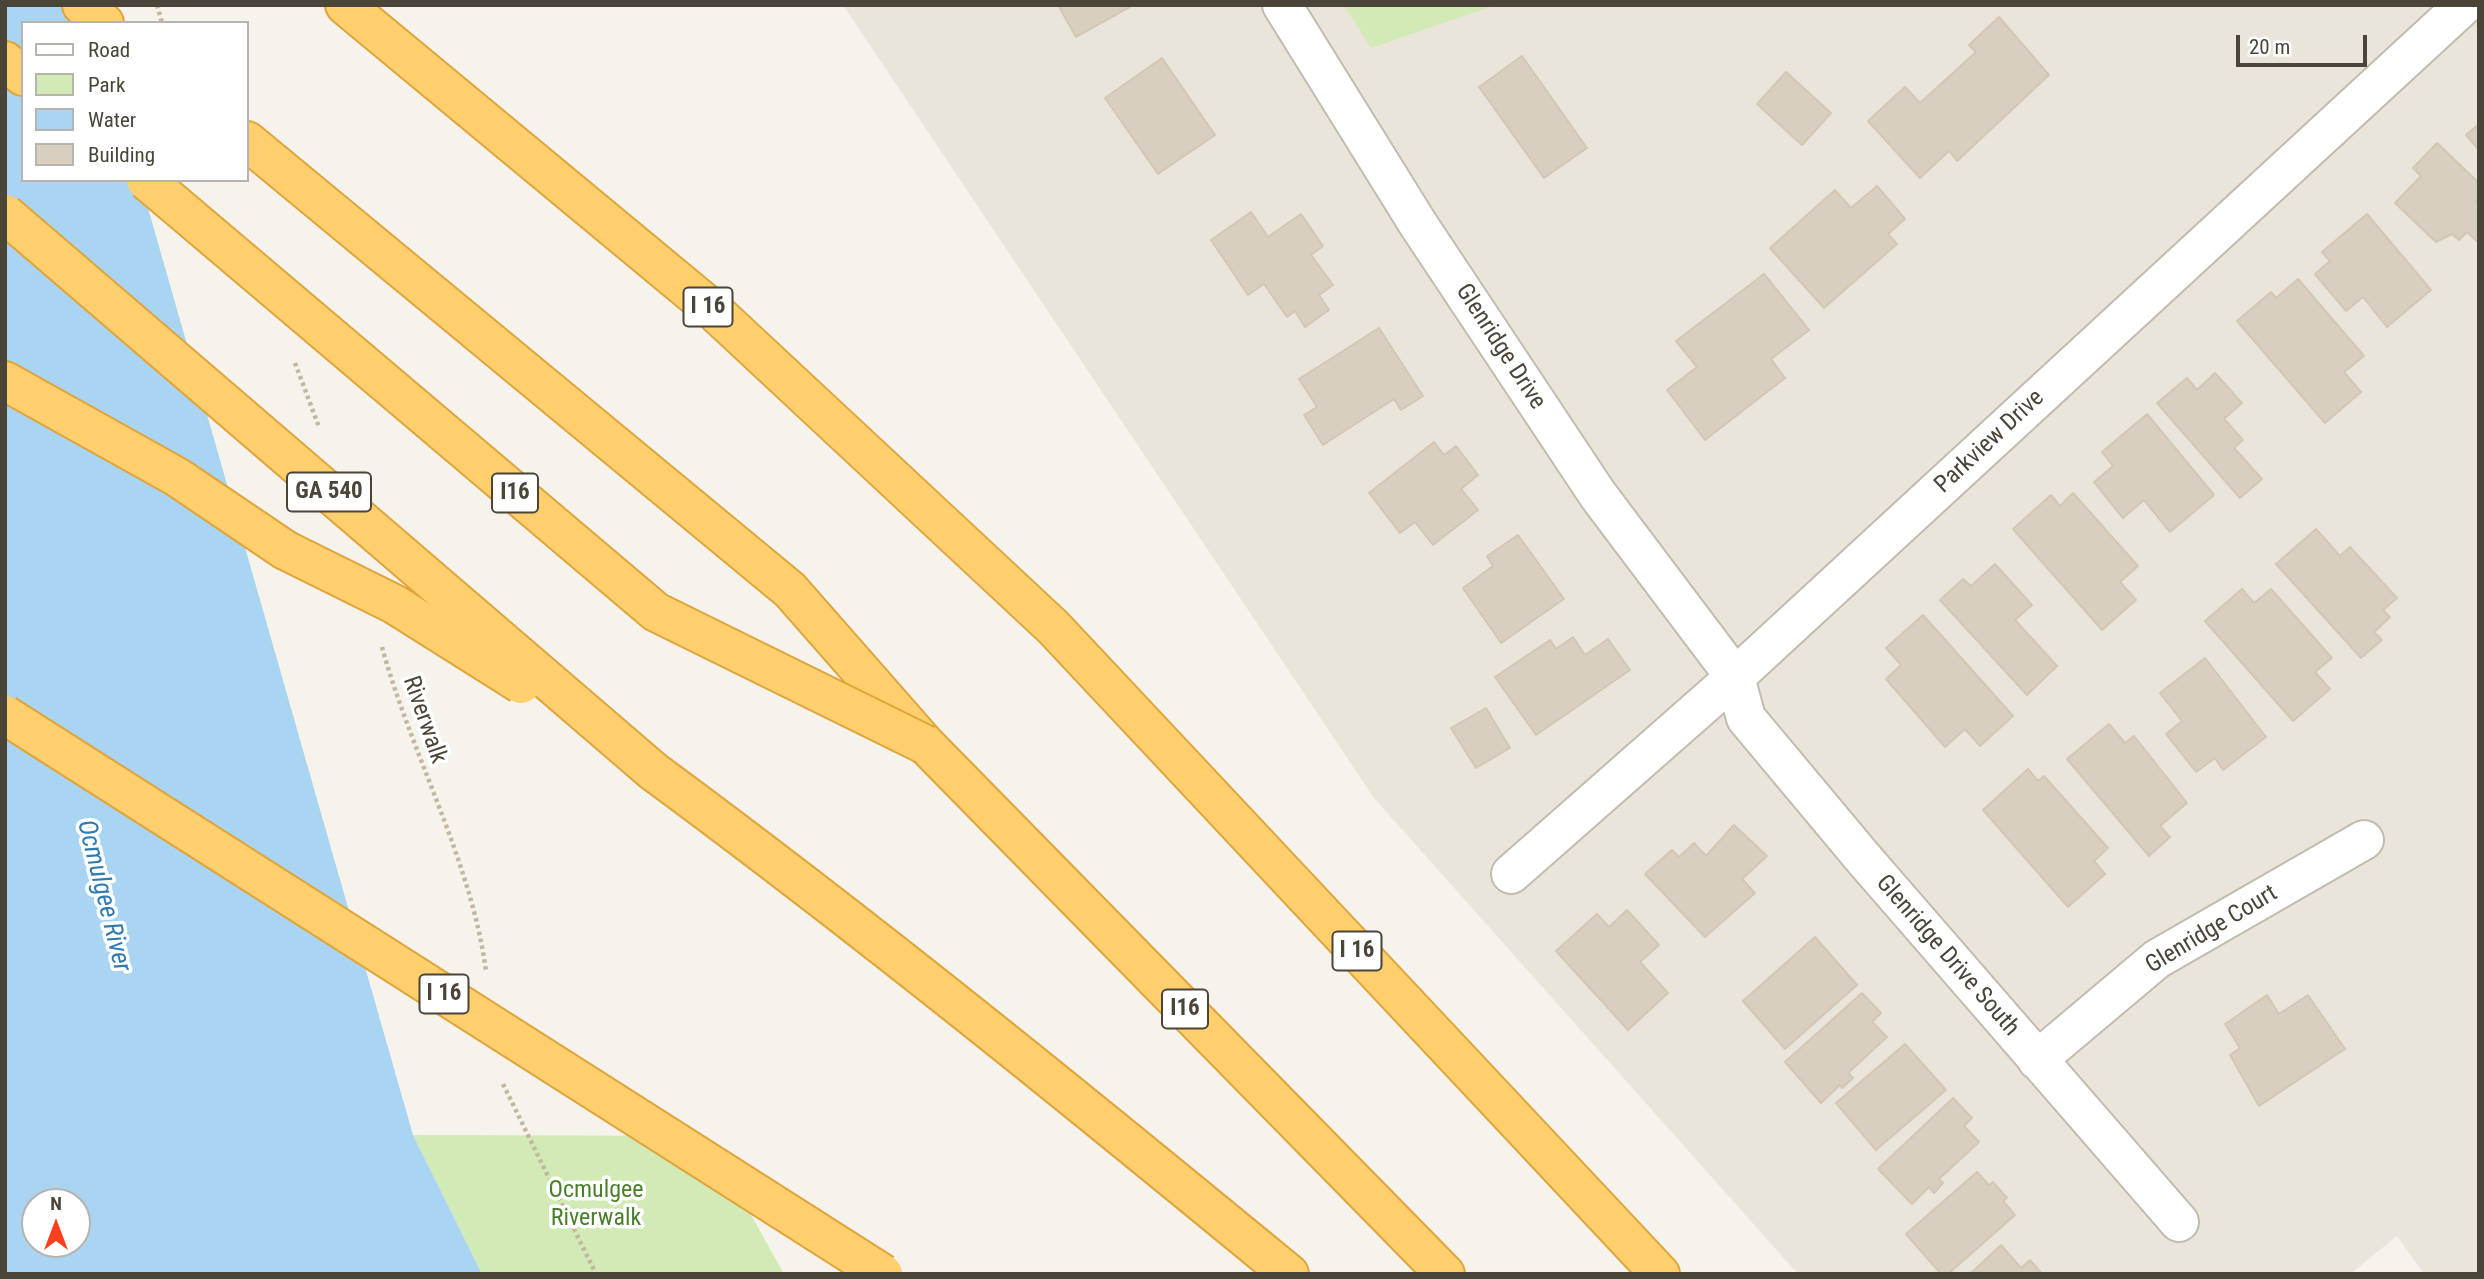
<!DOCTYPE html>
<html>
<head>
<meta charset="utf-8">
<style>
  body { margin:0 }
  #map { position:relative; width:2484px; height:1279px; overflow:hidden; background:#f6f3ec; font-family:"Roboto Condensed",sans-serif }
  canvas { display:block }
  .frame { position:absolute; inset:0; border:7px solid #4b4439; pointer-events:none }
  .legend { position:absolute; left:21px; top:21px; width:228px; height:161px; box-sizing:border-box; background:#fff; border:2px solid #b7b4b0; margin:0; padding:9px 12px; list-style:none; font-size:21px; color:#4b4439 }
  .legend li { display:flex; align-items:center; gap:14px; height:35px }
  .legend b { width:35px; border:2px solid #b7b4b0 }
  .north { position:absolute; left:21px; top:1188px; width:70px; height:70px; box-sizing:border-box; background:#fff; border:2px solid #b7b4b0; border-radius:50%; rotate:0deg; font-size:19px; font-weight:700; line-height:28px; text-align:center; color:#4b4439 }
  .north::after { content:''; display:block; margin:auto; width:24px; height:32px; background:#fc3f1d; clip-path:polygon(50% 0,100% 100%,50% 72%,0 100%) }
  .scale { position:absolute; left:2236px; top:35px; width:131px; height:32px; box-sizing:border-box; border:4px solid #4b4439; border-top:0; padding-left:9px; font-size:21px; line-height:24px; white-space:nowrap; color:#4b4439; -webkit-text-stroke:5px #fff; paint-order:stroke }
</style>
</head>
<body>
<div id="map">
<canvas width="2484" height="1279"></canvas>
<div class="frame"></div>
<ul class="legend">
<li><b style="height:9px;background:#fff"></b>Road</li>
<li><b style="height:19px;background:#d2eab5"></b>Park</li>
<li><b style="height:19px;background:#a9d4f2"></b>Water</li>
<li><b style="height:19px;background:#d8cfc1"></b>Building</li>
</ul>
<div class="north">N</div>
<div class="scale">20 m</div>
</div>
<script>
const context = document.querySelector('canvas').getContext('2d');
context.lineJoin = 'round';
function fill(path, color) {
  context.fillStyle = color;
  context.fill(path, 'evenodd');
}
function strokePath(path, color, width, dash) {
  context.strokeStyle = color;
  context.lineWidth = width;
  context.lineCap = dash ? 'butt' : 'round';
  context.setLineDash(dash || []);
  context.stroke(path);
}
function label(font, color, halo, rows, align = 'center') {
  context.font = font + ' "Roboto Condensed",sans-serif';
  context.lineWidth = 7;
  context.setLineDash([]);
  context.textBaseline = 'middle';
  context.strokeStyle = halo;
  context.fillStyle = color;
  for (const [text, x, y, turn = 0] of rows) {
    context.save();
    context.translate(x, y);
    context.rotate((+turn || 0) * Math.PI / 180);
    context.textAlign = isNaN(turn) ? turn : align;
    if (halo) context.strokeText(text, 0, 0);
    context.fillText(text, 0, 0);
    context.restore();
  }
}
fill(new Path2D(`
  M843,5H2479V1274H2424L2397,1236L2350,1274H1798L1374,798Z`), '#eae5da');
fill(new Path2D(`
  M1344,5H1496L1371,48Z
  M413,1135L707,1136L784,1274H482Z`), '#d2eab5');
fill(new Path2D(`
  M5,5H104L107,23H23V180H140L413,1135L482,1274H5ZM35,1202H77V1244H35Z`), '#a9d4f2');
const building = new Path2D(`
  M1058,5H1129L1130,7L1076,37Z
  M1999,17L2049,75L1957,161L1949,151L1920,178L1868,121L1905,87L1920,103L1976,52L1969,45Z
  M1522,56L1587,148L1544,178L1479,87Z
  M1162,58L1215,135L1158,174L1105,98Z
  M1786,72L1831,113L1802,145L1757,104Z
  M2479,124V150L2466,135Z
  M2437,143L2479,183V198L2475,201L2479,205V243L2467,232L2459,240L2452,234L2436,242L2395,203L2421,176L2413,168Z
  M1877,186L1905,219L1888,234L1897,244L1824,308L1770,248L1835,190L1851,208Z
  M1251,212L1268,237L1301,214L1323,246L1311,255L1333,285L1319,295L1329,310L1305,327L1295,311L1287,317L1264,284L1248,295L1211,240Z
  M2367,214L2431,290L2387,327L2363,297L2346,311L2315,274L2330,261L2322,252Z
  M1764,274L1809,330L1771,359L1785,378L1705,440L1667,390L1697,367L1676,341Z
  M2298,279L2364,356L2344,372L2361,392L2325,423L2237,321L2271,292L2276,298Z
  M1379,328L1423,396L1401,410L1394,399L1323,445L1304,415L1317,407L1299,379Z
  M2215,373L2242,403L2224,419L2243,440L2234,448L2262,479L2240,498L2157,403L2187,378L2197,390Z
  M2147,414L2214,495L2170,532L2144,500L2123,518L2094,482L2113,466L2102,452Z
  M1434,442L1444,455L1456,446L1478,475L1461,489L1478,510L1433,545L1415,522L1400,533L1369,493Z
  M2073,493L2138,566L2120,582L2136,600L2102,630L2013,529L2051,495L2060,506Z
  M2316,529L2340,556L2350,547L2397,598L2383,610L2390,617L2374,632L2382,640L2361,658L2276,564Z
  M1518,535L1564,599L1501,643L1463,588L1493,566L1487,556Z
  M1995,564L2032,605L2015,620L2057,666L2027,695L1940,600L1963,579L1971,586Z
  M2242,589L2254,603L2271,589L2332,658L2315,672L2330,689L2293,721L2205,621Z
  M1923,615L2013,716L1980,746L1965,729L1945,747L1886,679L1901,665L1886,648Z
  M1573,637L1585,655L1608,639L1630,670L1536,735L1495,677L1550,640L1556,649Z
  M2205,658L2266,737L2223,770L2215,758L2196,772L2166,734L2182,721L2160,693Z
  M1486,708L1510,748L1476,768L1451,728Z
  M2109,724L2125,743L2134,736L2187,803L2160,826L2170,837L2149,856L2067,759Z
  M2028,769L2038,781L2044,776L2108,848L2094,861L2105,874L2068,907L1983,810Z
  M1734,825L1767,856L1742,879L1755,893L1705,937L1645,874L1672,850L1679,857L1694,843L1706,856Z
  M1627,910L1659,945L1640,962L1668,993L1628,1030L1556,951L1597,914L1609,927Z
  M1815,937L1857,985L1785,1049L1743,1001Z
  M1862,993L1881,1013L1872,1022L1887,1037L1848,1073L1853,1078L1842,1088L1840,1085L1821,1103L1785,1062Z
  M2267,995L2279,1014L2308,995L2345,1049L2259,1106L2230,1055L2240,1048L2225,1024Z
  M1905,1044L1946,1090L1876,1150L1836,1103Z
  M1953,1098L1972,1118L1964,1126L1979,1142L1939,1179L1943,1183L1934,1193L1929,1187L1912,1204L1878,1169Z
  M1977,1172L1989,1185L1993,1182L2007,1198L2003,1201L2015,1215L1948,1274H1941L1906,1234Z
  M2001,1245L2021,1268L2030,1260L2042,1274H1970Z`);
fill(building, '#d8cfc1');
strokePath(building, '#d3c7b4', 2);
const minor = new Path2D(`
  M1282,5L1418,224L1598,495L1735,677L1746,718L1863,858L2179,1222
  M1511,874L1735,677L2464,5
  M2037,1060L2157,959L2364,840`);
const highway = new Path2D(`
  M82,5L104,23
  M345,5L714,311L1053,627L1660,1274
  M5,61L23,76
  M247,141L790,590L926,745L1445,1274
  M5,381L177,477L285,550
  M653,771C870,931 1080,1102 1289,1274`);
strokePath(minor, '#c2bbae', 42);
strokePath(highway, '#e0a43c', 42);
strokePath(new Path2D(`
  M157,5L162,23
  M295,363L319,427
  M382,647C412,756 471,860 486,971
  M503,1084L596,1274`), '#c4b79f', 4.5, [3.5, 3.5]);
strokePath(minor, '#fff', 38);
strokePath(highway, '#ffcf6e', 38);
const highwayBridge = new Path2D(`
  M146,180L656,612L926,745
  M5,214L653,771
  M285,550L394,604L521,684
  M5,715L883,1274`);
strokePath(highwayBridge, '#e0a43c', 42, []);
strokePath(highwayBridge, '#ffcf6e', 38);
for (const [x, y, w] of [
  [708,307,49],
  [329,492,84],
  [515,493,46],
  [1357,951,49],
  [444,994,49],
  [1185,1009,46]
]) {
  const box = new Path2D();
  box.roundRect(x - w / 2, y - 19.5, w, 39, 5);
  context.fillStyle = '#fff';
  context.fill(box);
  strokePath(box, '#4b4439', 2);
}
label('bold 23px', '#4b4439', null, [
  ["I 16",708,307],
  ["GA 540",329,492],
  ["I16",515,493],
  ["I 16",1357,951],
  ["I 16",444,994],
  ["I16",1185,1009]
]);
label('24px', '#4b4439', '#fff', [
  ["Glenridge Drive",1500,347,57],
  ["Parkview Drive",1990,442,-43],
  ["Riverwalk",424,720,71],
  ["Glenridge Court",2212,930,-31],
  ["Glenridge Drive South",1947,956,49]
]);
label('24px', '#4a7f2a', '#fff', [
  ["Ocmulgee",596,1191],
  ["Riverwalk",596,1219]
]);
label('italic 26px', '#2e7ab2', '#fff', [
  ["Ocmulgee River",103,896,76]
]);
</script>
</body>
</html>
